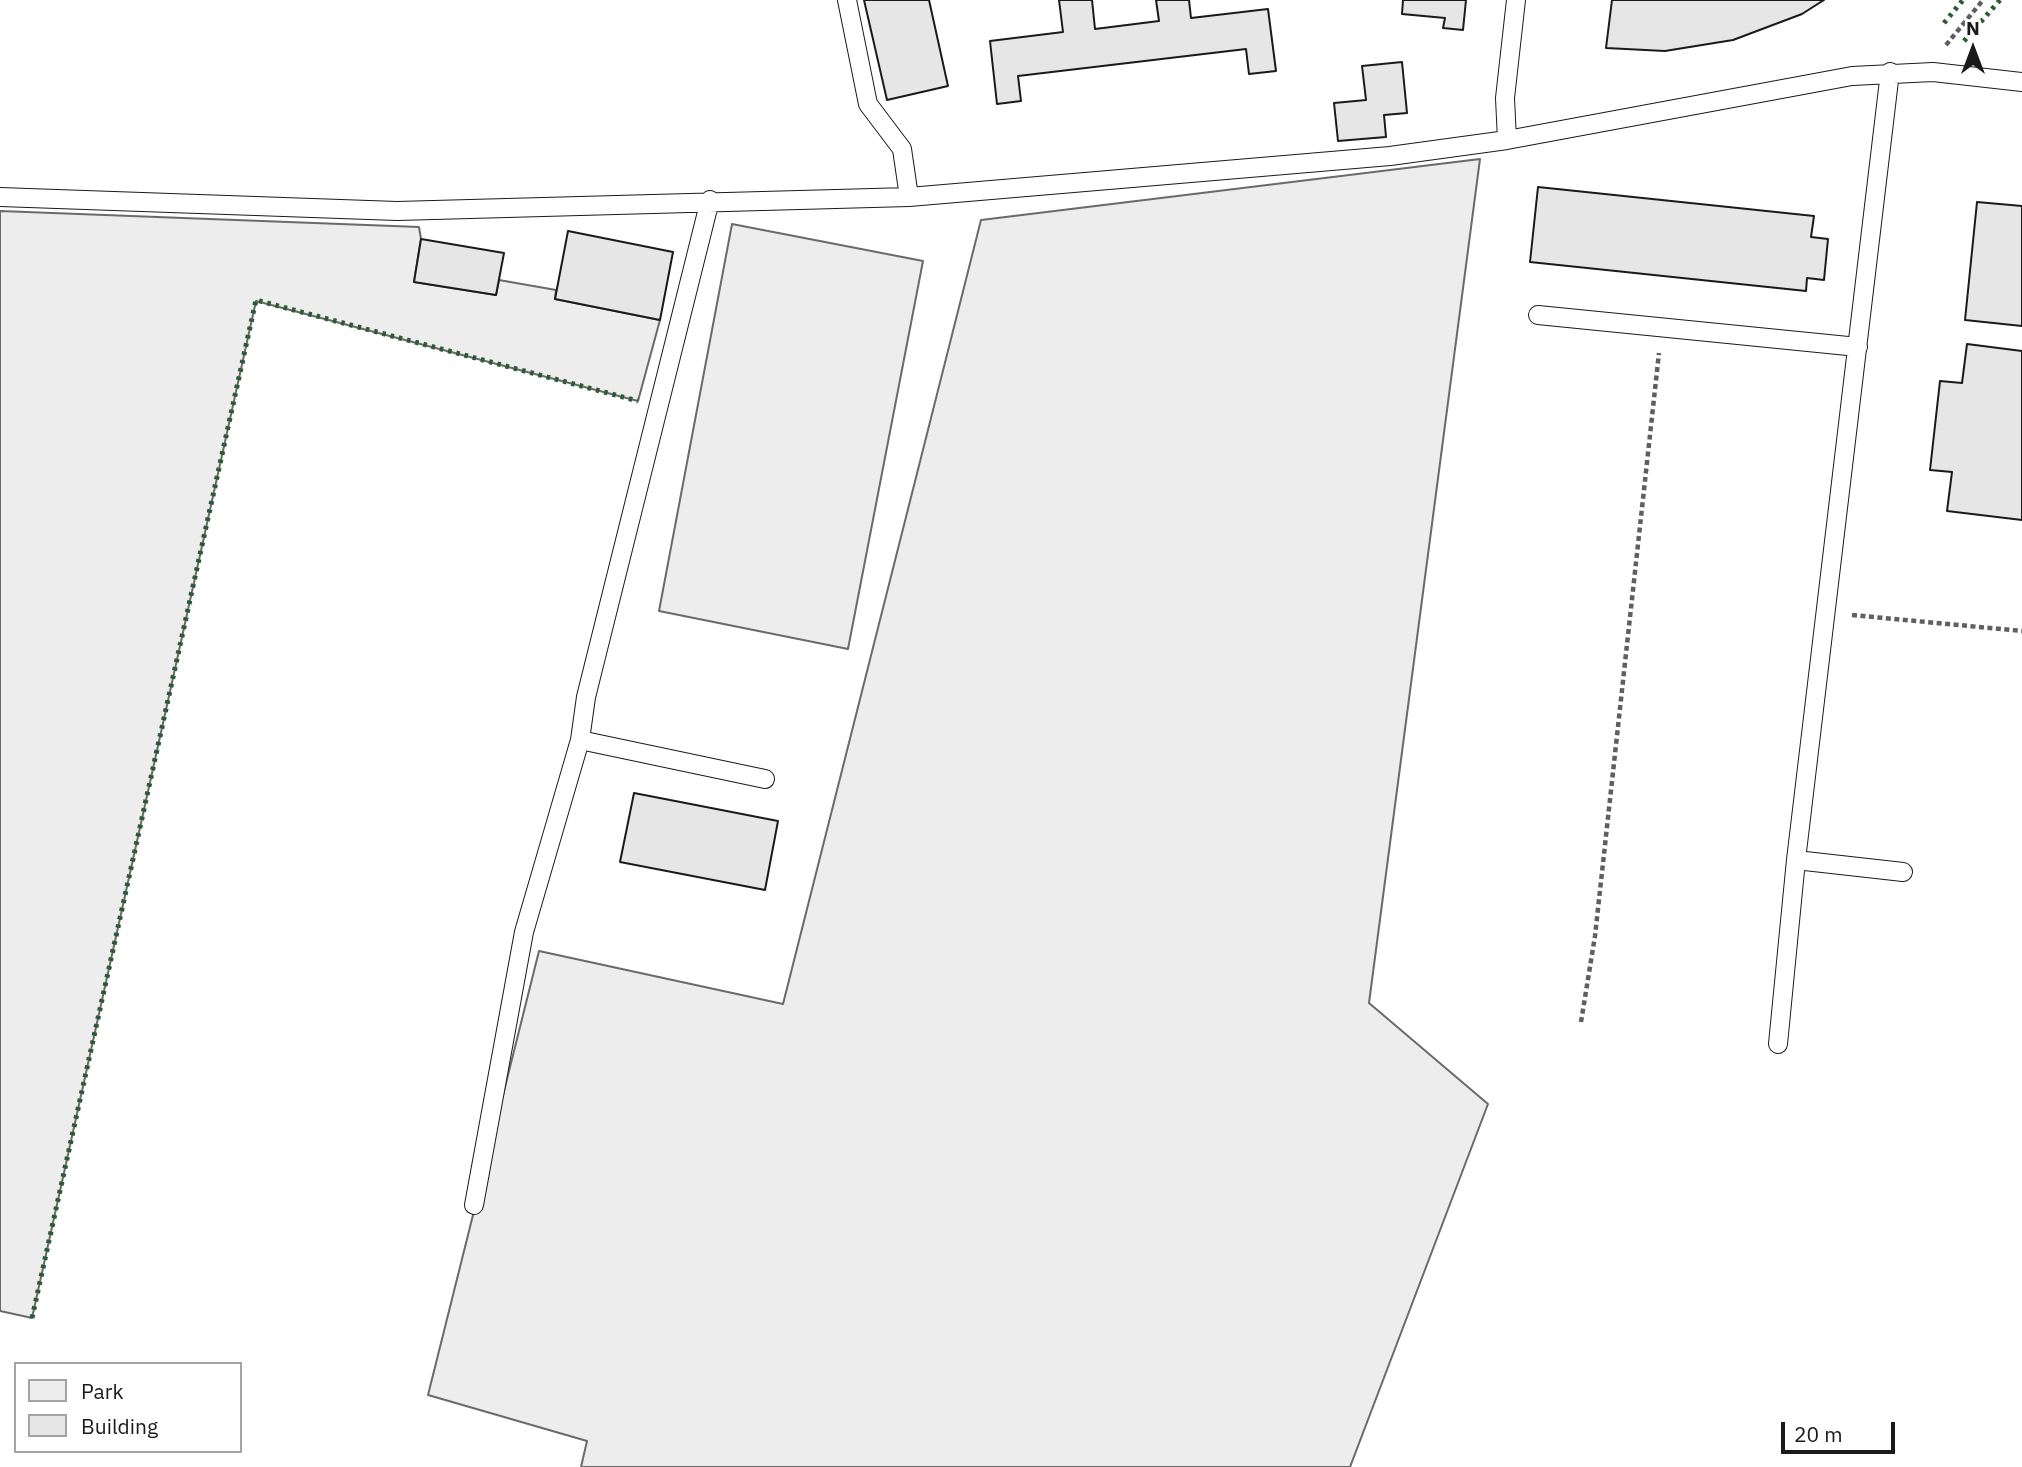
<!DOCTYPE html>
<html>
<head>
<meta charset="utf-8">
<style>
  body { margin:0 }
  #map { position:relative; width:2022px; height:1467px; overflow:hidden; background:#fff; font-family:"IBM Plex Sans",sans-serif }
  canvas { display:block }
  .legend { position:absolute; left:14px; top:1362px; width:228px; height:91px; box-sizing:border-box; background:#fff; border:2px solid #a3a3a3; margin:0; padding:9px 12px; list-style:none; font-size:21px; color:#1a1a1a }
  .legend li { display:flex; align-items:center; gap:14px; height:35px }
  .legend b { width:35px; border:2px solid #a3a3a3 }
  .north { position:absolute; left:1938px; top:14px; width:70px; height:70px; -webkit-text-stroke:5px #fff; paint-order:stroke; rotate:0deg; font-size:19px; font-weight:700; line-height:28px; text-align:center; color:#1a1a1a }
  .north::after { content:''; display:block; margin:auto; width:24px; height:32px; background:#1a1a1a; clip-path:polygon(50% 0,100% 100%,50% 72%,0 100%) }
  .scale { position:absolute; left:1781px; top:1422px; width:114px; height:32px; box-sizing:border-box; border:4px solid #1a1a1a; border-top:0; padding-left:9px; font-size:21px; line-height:24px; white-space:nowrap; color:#1a1a1a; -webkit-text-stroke:5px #fff; paint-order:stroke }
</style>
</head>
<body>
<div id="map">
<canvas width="2022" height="1467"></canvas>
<ul class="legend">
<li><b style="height:19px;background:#ededed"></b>Park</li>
<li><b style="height:19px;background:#e6e6e6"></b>Building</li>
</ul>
<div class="north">N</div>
<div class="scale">20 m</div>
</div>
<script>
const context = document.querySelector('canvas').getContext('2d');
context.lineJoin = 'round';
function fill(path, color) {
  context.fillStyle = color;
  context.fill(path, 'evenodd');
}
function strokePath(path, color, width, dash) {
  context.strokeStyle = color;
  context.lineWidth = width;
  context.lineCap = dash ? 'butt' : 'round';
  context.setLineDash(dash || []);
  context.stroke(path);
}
const green = new Path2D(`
  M1480,159L1369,1003L1488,1104L1350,1467H581L587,1441L428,1395L539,951L783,1004L981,220Z
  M0,211L419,227L421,239L414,282L496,295L499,280L556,290L555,299L660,320L638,401L256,301L32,1318L0,1311Z
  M732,224L923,261L848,649L659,611Z`);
fill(green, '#ededed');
strokePath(green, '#6a6a6a', 2);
const building = new Path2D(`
  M864,0H929L948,86L887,100Z
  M1059,0H1092L1095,29L1159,21L1156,0H1189L1191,18L1268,9L1276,71L1249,74L1246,49L1018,76L1021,101L997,104L990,41L1063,32Z
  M1403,0H1466L1463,30L1443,28L1445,18L1402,14Z
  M1612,0H1824L1802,14L1733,40L1665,51L1606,48Z
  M1402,62L1407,113L1384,115L1386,137L1338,141L1334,103L1366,100L1362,66Z
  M1538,187L1814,216L1811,237L1828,239L1824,280L1807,278L1806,291L1530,262Z
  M1977,202L2022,206V326L1965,320Z
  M568,231L673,252L660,320L555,299Z
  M421,239L504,253L496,295L414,282Z
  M1967,344L2022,351V520L1947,511L1952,472L1930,470L1940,381L1962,383Z
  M634,793L778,821L765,890L620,862Z`);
fill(building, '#e6e6e6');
strokePath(building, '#1a1a1a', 2);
const lane = new Path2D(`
  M847,0L868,104L902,149L909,197
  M1507,140L1505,98L1516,0
  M0,197L397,211L909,197L1390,156L1507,140L1852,76L1933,72L2022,82
  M710,200L586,697L580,740L765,779
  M1538,315L1858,347
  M1796,860L1903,872
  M1778,1044L1796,860L1890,72
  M474,1205L524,932L580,740`);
strokePath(lane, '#1a1a1a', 20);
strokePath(new Path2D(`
  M1946,45L1983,0
  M1852,615L2022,631
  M1581,1022L1595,936L1659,353`), '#5f5f5f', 4.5, [5, 3.5]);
strokePath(lane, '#fff', 18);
strokePath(new Path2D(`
  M1944,23L1963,0
  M1964,41L2000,0
  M32,1318L256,300L638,401`), '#2b5a34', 5, [3.5, 5]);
</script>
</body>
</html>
